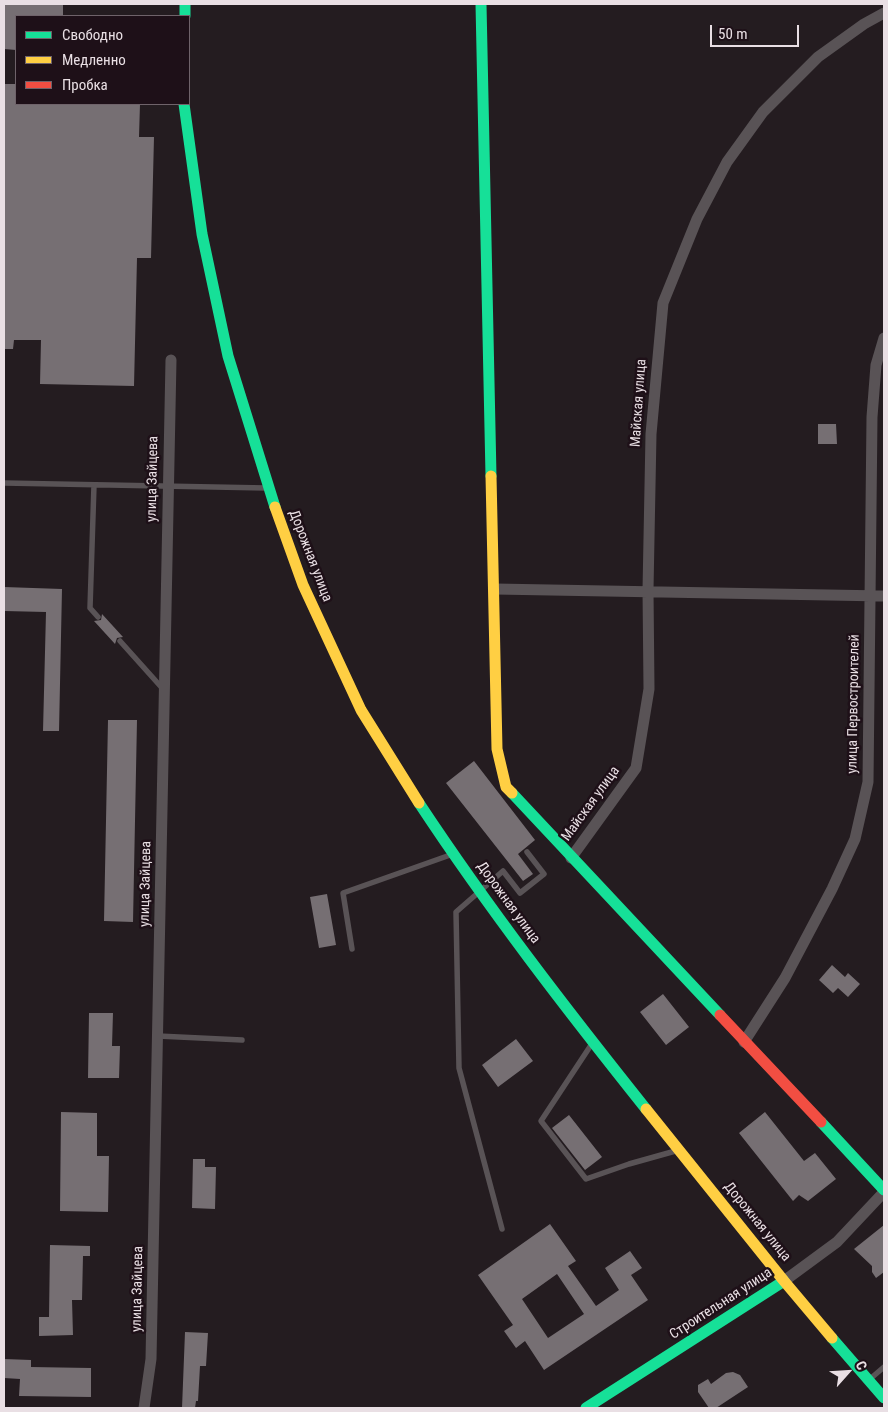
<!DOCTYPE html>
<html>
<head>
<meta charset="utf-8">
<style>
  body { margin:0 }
  #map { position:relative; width:888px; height:1412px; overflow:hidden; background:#241c20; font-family:"Roboto Condensed",sans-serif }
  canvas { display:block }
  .frame { position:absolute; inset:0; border:5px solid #e9dfe4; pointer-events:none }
  .legend { position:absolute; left:15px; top:15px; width:175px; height:90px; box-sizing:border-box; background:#1e1018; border:1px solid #6f636a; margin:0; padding:6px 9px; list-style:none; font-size:15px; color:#e9dfe4 }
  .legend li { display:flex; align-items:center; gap:10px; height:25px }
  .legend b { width:25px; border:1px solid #6f636a }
  .north { position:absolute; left:823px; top:1347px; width:50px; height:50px; -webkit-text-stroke:4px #1e1018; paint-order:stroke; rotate:64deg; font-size:14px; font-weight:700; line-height:20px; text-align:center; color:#e9dfe4 }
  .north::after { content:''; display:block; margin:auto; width:18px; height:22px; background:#e9dfe4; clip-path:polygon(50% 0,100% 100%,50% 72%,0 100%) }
  .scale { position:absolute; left:710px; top:25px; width:89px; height:22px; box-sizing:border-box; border:2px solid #e9dfe4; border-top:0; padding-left:6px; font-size:15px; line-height:18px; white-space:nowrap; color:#e9dfe4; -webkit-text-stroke:4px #1e1018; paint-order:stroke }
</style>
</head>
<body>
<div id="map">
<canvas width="888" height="1412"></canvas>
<div class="frame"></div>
<ul class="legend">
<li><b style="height:6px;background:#16e098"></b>Свободно</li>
<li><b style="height:6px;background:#ffcf43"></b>Медленно</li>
<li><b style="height:6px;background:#f24e42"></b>Пробка</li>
</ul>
<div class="north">С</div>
<div class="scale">50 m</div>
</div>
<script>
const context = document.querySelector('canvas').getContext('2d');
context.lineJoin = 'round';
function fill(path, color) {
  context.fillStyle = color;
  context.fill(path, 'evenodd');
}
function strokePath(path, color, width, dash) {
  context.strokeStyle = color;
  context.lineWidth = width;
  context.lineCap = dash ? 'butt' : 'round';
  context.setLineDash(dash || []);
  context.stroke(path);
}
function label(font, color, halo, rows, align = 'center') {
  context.font = font + ' "Roboto Condensed",sans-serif';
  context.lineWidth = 5;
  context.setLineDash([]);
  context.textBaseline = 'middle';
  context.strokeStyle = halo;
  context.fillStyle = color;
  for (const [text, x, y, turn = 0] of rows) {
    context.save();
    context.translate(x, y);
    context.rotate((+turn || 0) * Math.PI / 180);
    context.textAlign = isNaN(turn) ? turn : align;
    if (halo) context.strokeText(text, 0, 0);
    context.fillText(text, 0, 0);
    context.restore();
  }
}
fill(new Path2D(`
  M4,4H63V16H16V50L4,49Z
  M4,84H16V104H140L139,137H154L151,258H137L134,386L40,384L41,340H14L13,349H4Z
  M818,424H836L837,444H818Z
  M4,587L62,589L59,731H43L46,612L4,611Z
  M102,614L123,637L117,638L115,644L94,621L101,620Z
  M108,720H137L133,922L104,921Z
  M474,761L535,840L518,854L533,874L523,881L446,783Z
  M327,894L336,945L319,948L310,897Z
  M832,965L845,977L848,973L860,984L848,997L838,988L833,993L819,980Z
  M663,994L689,1027L666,1045L640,1012Z
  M89,1013H113L112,1046H120L119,1078H88Z
  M516,1039L533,1061L498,1087L482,1065Z
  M61,1112L97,1113V1156H109L108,1212L60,1211Z
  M765,1112L804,1161L815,1153L836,1179L808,1201L799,1195L793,1201L739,1133Z
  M569,1115L602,1157L585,1170L552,1128Z
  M193,1159H205V1167H216L215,1209L192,1208Z
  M550,1224L576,1261L568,1266L596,1306L619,1290L605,1268L630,1251L642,1268L631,1275L648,1300L544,1370L525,1341L516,1348L504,1331L513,1325L478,1275ZM557,1274L584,1314L548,1338L522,1299Z
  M884,1225V1272L876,1278L872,1272V1266L854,1249Z
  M50,1245L90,1246V1256H83L82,1300H72L73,1335L39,1336V1317H49Z
  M185,1332L208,1333L206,1366H200L198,1401H196L195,1408H182Z
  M4,1359L31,1360V1367L91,1368V1397L19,1396L20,1379L4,1378Z
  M733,1372L740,1375L748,1387L716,1408H709L698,1392V1385L708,1379L711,1384L726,1373Z`), '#766f73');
strokePath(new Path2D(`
  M4,483L266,488
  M94,485L90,608L98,617
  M120,641L163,689
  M352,949L343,893L453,854
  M158,1036L242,1040
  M593,1042L541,1121L586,1179L629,1164L679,1150
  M502,1229L459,1068L456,912L503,871L520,893L544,874L527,852
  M870,1379L884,1367`), '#595356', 5.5);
strokePath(new Path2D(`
  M495,589L884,596
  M571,858L636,768L649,689L648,590L651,434L663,303L697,219L727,162L763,112L818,57L864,24L884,13
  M744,1042L785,978L832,889L855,839L868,782L872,417L876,365L884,338
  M784,1281L837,1242L884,1192
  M144,1408L151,1359L171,360`), '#595356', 11);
strokePath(new Path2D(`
  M185,4V16
  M481,4L491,476
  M184,104L202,234L228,356L275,507
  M512,793L720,1015
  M419,803C489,909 567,1010 646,1109
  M821,1122L884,1190
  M832,1338L884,1398
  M586,1408L784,1281`), '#16e098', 11);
strokePath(new Path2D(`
  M491,476L497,749L506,787L512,793
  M275,507L303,585L361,710L419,803
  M646,1109L784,1281L832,1338`), '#ffcf43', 11);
strokePath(new Path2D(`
  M720,1015L821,1122`), '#f24e42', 11);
label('14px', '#e9dfe4', '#1e1018', [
  ["Майская улица",639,403,-86],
  ["улица Зайцева",153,479,-89],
  ["Дорожная улица",310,556,69],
  ["улица Первостроителей",854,704,-89],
  ["Майская улица",591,804,-54],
  ["улица Зайцева",146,884,-89],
  ["Дорожная улица",508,903,54],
  ["Дорожная улица",757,1222,51],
  ["улица Зайцева",138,1289,-89],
  ["Строительная улица",721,1304,-33]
]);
</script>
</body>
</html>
